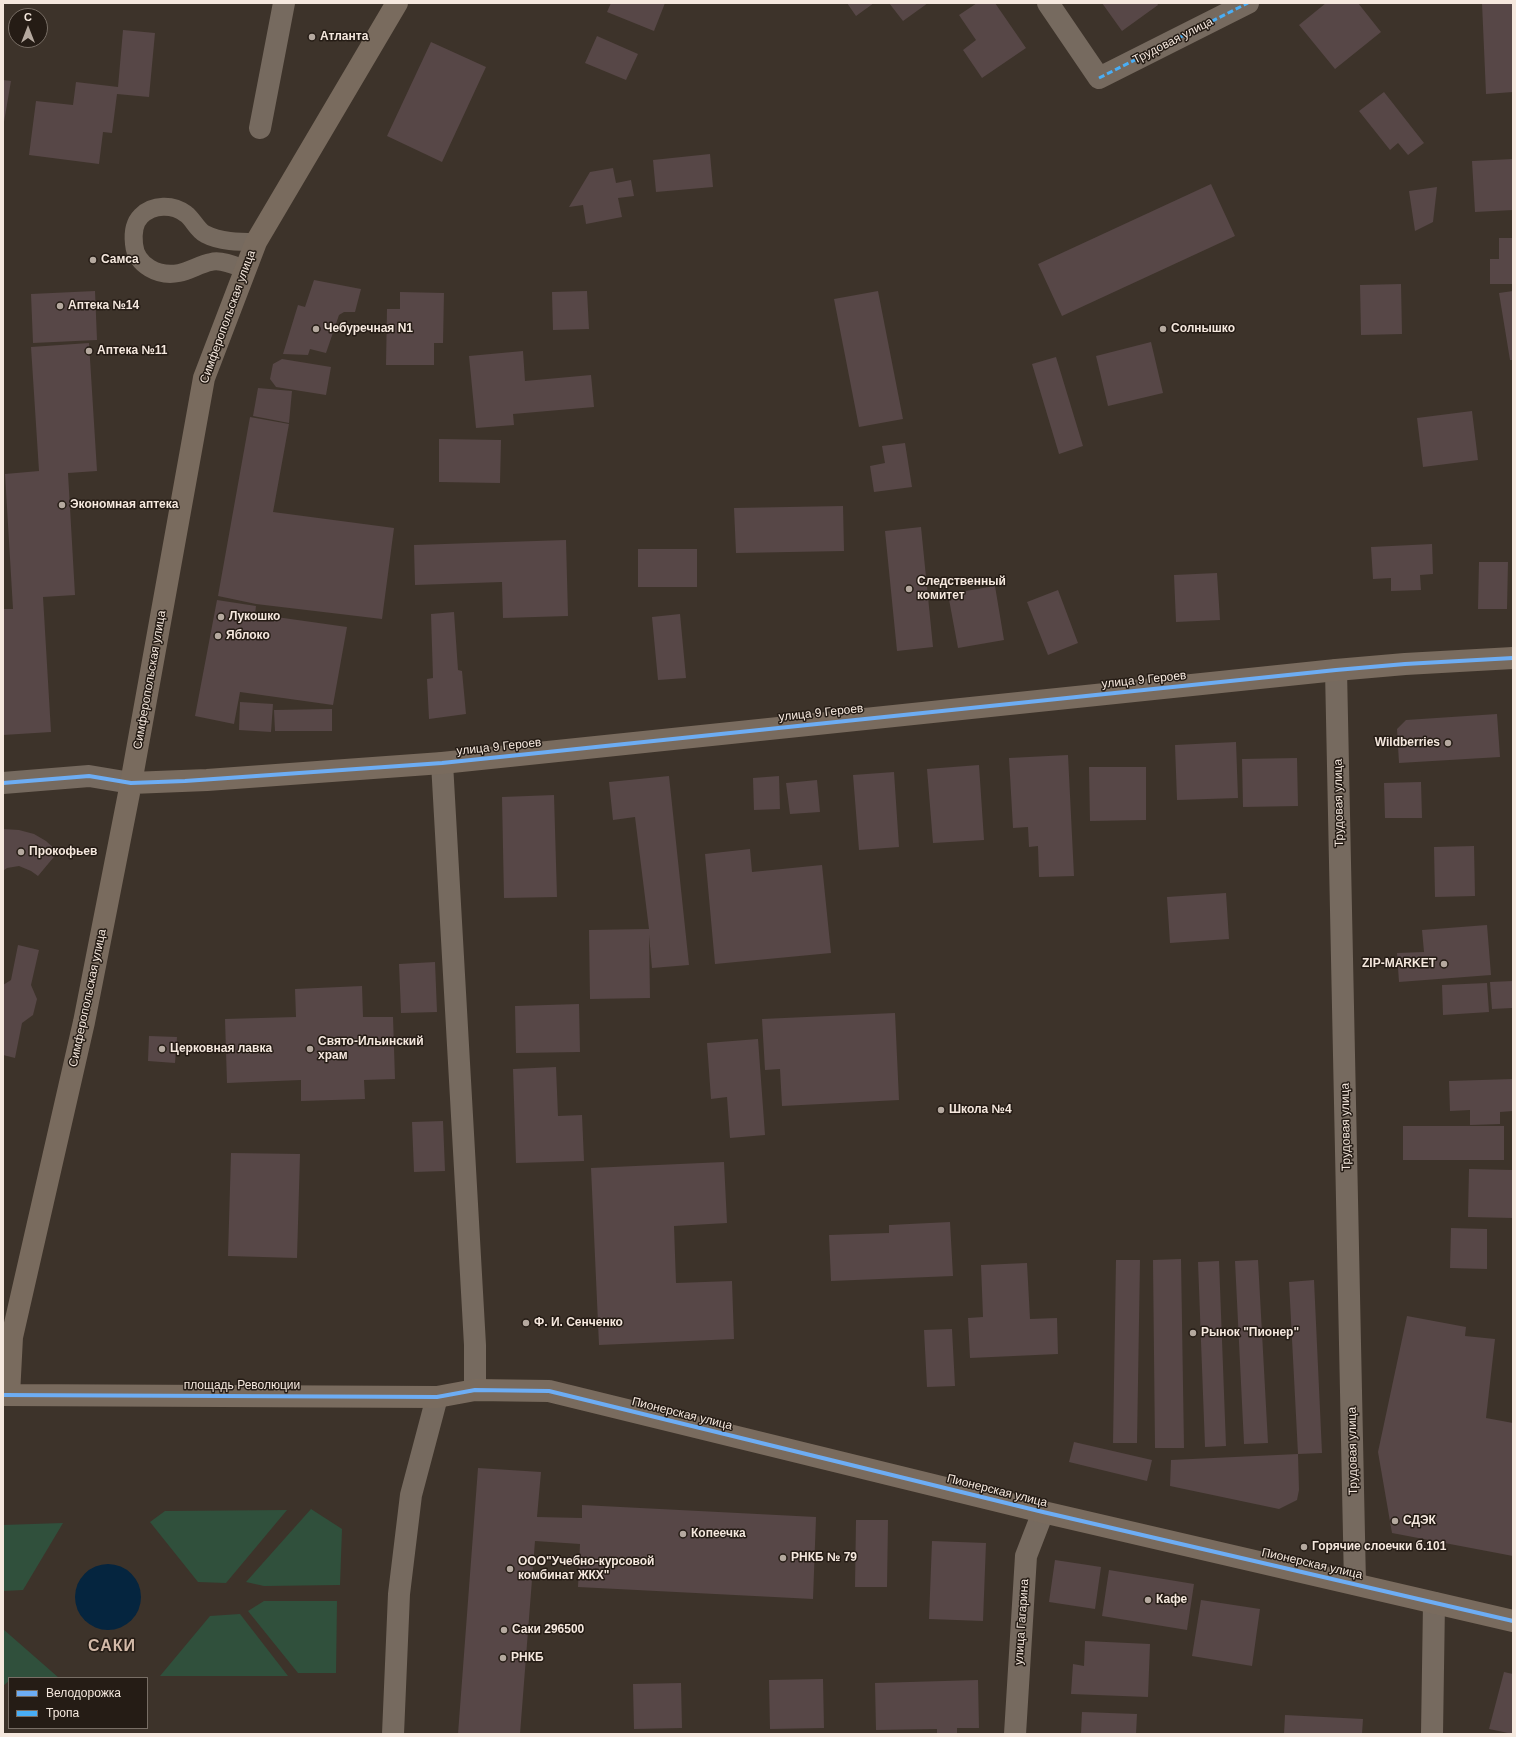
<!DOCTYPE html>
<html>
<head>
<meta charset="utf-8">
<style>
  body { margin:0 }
  #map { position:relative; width:1516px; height:1737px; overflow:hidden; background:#3d332a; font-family:Helvetica,sans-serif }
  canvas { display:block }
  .frame { position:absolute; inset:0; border:4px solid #f5e8de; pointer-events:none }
  .legend { position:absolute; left:8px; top:1677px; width:140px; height:52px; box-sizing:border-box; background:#251c15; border:1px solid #786e65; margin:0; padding:5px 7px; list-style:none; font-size:12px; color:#f5e8de }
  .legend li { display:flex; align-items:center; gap:8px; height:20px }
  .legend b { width:20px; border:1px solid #786e65 }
  .north { position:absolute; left:8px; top:8px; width:40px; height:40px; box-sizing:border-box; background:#251c15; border:1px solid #786e65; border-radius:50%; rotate:0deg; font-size:11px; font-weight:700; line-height:16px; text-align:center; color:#f5e8de }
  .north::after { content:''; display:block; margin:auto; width:14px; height:18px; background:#b5a99f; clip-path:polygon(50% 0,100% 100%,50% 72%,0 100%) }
</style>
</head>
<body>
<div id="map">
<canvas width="1516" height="1737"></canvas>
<div class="frame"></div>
<ul class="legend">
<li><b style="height:5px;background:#6dadf4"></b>Велодорожка</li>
<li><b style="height:5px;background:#49aef6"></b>Тропа</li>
</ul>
<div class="north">С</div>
</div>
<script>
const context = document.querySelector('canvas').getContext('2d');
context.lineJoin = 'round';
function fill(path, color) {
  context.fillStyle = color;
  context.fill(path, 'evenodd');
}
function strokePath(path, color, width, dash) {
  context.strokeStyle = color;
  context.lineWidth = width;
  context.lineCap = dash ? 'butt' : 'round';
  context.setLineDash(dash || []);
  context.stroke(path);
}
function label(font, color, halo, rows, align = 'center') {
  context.font = font + ' Helvetica,sans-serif';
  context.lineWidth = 3;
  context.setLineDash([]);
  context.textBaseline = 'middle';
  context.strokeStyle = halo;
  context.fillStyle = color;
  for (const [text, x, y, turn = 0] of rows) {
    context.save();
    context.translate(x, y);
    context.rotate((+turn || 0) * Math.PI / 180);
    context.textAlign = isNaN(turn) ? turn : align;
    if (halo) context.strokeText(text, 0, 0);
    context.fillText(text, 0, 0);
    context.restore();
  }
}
fill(new Path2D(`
  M311,1509L342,1529L340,1585L264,1586L246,1582Z
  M287,1510L226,1583L198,1582L150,1522L165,1511Z
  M63,1523L23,1590L3,1591V1525Z
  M264,1601H337L336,1673H298L248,1611Z
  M240,1614L288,1676H160L210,1616Z
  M3,1629L59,1678H9V1681L3,1686Z`), '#30503c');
fill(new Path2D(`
  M75 1597a33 33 0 1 1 66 0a33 33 0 1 1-66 0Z`), '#05253f');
fill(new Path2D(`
  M611,3H665L654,31L607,12Z
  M847,3H874L856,16Z
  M889,3H928L903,21Z
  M977,3H995L1026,48L982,78L963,50L976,40L959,15Z
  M1102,3H1157L1158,5L1122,31Z
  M1326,3H1358L1381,32L1335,69L1299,25Z
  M1482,3H1513V92L1486,94Z
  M123,30L155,33L149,97L117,94L112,133L103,132L99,164L29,155L36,101L73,105L76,82L118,87Z
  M597,36L638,54L626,80L585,63Z
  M431,42L486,67L442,162L387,136Z
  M3,80L11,81L4,122H3Z
  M1384,92L1424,143L1408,155L1398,143L1390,150L1359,111Z
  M710,154L713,187L656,192L653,160Z
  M1513,159V210L1475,212L1472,161Z
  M613,168L616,183L631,180L634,196L618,198L622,217L586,224L583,205L569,207L590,172Z
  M1211,184L1235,236L1062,316L1038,264Z
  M1437,187L1433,222L1415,231L1409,191Z
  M1499,238H1513V284H1490V259H1499Z
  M314,280L361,289L355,312H344L339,315L326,353L310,349L308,355L283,354L298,305L305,307Z
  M1401,284L1402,334L1361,335L1360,285Z
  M95,291L97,340L33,343L31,294Z
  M587,291L589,329L553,330L552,292Z
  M878,291L903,419L859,427L834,299Z
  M1513,291V360H1510L1499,293Z
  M400,292L444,293L443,343H434V365H386L387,309H400Z
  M1151,342L1163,393L1108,406L1096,356Z
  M89,343L97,471L68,473L75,595L43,597L51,732L3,735V609H13L5,474L39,471L31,347Z
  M523,351L525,381L591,375L594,407L513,414L514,425L476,428L469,356Z
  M1056,357L1083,446L1059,454L1032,364Z
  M282,359L331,367L326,395L276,387L270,379L273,364Z
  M258,388L292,391L289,423L253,416Z
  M1472,411L1478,460L1423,467L1417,418Z
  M250,417L289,424L273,512L394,528L382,619L256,604L218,596Z
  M439,439L501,440L500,483L439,482Z
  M905,443L912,487L874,492L870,466L885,463L882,446Z
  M843,506L844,551L736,553L734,508Z
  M921,527L933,647L897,651L885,531Z
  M566,540L568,616L503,618L502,582L415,585L414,545Z
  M1432,544L1433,574L1420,575L1421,590L1391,591V578L1373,579L1371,547Z
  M638,549H697V587H638Z
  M1479,562H1508L1507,609H1478Z
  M1217,573L1220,620L1176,622L1174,575Z
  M995,586L1004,640L958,648L948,594Z
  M1058,590L1078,643L1048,655L1027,602Z
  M217,600L256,606L255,614L347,627L333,705L240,692L234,724L195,716Z
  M454,612L458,670L462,671L466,714L429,719L427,679L433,678L431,614Z
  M680,614L686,678L658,680L652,617Z
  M240,702L273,704L271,732L239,730Z
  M332,709V731H275L274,710Z
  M1497,714L1500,757L1399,763L1397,729L1406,720Z
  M1236,742L1238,798L1177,800L1175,745Z
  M1068,755L1074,876L1039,877L1038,846L1029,847L1028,827L1013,828L1009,758Z
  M1297,758L1298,806L1243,807L1242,759Z
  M979,765L984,840L933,843L927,769Z
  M1089,767H1146V820L1090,821Z
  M894,772L899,847L859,850L853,775Z
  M669,776L689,965L652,968L649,935L650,998L590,999L589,930L649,929L635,817L613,820L609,782Z
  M779,776L780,809L754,810L753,778Z
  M817,780L820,812L790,814L786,783Z
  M1421,782L1422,818H1385L1384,783Z
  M554,795L557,897L504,898L502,797Z
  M3,829L19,830L34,834L46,841L58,852L38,876L31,871L19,866L7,868L3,871Z
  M1474,846L1475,896L1435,897L1434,847Z
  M750,849L752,872L822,865L831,953L715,964L705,854Z
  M1226,893L1229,939L1170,943L1167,897Z
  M1487,925L1491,975L1399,982L1397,953L1424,952L1422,930Z
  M18,945L39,950L31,985L37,999L33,1015L22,1023L15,1058L3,1055V985L11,980Z
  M435,962L437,1012L401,1013L399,964Z
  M1513,981V1012L1512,1008L1492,1009L1490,982Z
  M1487,983L1489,1012L1443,1015L1442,985Z
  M362,986L363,1017H393L395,1079L364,1080L365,1099L301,1101V1080L227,1083L225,1019L296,1017L295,989Z
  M579,1004L580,1052L516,1053L515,1006Z
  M895,1013L899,1100L782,1106L780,1069L765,1070L762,1019Z
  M149,1036L177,1037L175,1063L148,1061Z
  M758,1039L765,1135L730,1138L727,1097L711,1099L707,1043Z
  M556,1067L558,1116L582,1115L584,1161L516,1163L513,1069Z
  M1513,1079V1111L1500,1112V1124L1470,1125V1110L1450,1111L1449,1081Z
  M443,1121L445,1171L414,1172L412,1122Z
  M1403,1126H1504V1160H1403Z
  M231,1153L300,1154L297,1258L228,1256Z
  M724,1162L727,1223L674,1226L676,1283L732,1281L734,1339L599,1345L591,1168Z
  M1469,1169L1513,1170V1218L1468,1217Z
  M950,1222L953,1276L831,1281L829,1235L889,1233V1225Z
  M1451,1228L1487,1229V1269L1450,1268Z
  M1181,1259L1184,1448H1155L1153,1260Z
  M1116,1260H1140L1137,1443H1113Z
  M1258,1260L1268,1443L1244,1444L1235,1261Z
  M1219,1261L1226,1446L1205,1447L1198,1262Z
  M1027,1263L1030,1319L1057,1318L1058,1354L970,1358L968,1318L983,1317L981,1265Z
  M1314,1280L1322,1453L1298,1454L1289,1282Z
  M1407,1316L1466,1327L1465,1336L1495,1339L1486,1418L1513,1423V1556L1392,1533L1378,1452Z
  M952,1329L955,1386L927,1387L924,1330Z
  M1074,1442L1152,1460L1147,1481L1069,1462Z
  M1298,1454L1299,1490L1297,1500L1279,1509L1170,1486L1171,1460Z
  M478,1468L541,1472L537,1517L582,1518V1505L816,1517L813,1599L578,1587L580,1544L535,1541L520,1734H458Z
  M856,1520H888L887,1587H855Z
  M932,1541L986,1543L983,1621L929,1619Z
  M1055,1560L1101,1567L1095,1609L1049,1602Z
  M1109,1570L1194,1584L1187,1630L1102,1616Z
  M1201,1600L1260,1609L1252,1666L1192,1656Z
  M1085,1641L1150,1644L1148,1697L1071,1694L1073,1664L1084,1666Z
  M1504,1672L1513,1674V1734L1489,1729Z
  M823,1679L824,1728L770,1729L769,1680Z
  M978,1680L979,1728H957V1734H937V1729L876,1730L875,1683Z
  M681,1683L682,1728L634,1729L633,1684Z
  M1082,1712L1137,1714L1136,1734H1081Z
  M1285,1715L1363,1719L1362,1734H1284Z`), '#574747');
strokePath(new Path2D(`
  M246,270C236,266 221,259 211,262C200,264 190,271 179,273C159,277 136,266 134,244C133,235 134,223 141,216C153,204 173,204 186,214C193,219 197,230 205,234C220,242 239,242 256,242`), '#766a5f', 18);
strokePath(new Path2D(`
  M1048,3L1099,78L1248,3
  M260,128L284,3
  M1336,670L1355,1584
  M442,763L475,1345V1390
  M3,783L89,776L131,783
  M393,1734L399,1594L411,1495L437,1397
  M1015,1734L1026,1556L1043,1512
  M1432,1734L1434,1603`), '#766a5f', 22);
strokePath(new Path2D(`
  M131,783L207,780L442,763L1336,670L1405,664L1513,658
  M3,1395L437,1397L475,1390L549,1391L1043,1512L1513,1621
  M9,1395L12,1337L84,1022L131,783L204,378L256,242L397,3`), '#796b5e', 22);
strokePath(new Path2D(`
  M1099,78L1248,3`), '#49aef6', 3, [6, 3]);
strokePath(new Path2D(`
  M3,783L89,776L131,783L185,781L442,763L1336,670L1405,664L1513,658
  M3,1395L437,1397L475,1390L549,1391L1043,1512L1513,1621`), '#6dadf4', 4);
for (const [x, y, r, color] of [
  [312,37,4,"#b5a99f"],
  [93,260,4,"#b5a99f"],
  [60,306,4,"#b5a99f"],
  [316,329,4,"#b5a99f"],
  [1163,329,4,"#b5a99f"],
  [89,351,4,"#b5a99f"],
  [62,505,4,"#b5a99f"],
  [909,589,4,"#b5a99f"],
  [221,617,4,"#b5a99f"],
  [218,636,4,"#b5a99f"],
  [1448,743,4,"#b5a99f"],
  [21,852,4,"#b5a99f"],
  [1444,964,4,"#b5a99f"],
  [162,1049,4,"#b5a99f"],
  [310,1049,4,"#b5a99f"],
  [941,1110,4,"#b5a99f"],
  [526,1323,4,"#b5a99f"],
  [1193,1333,4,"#b5a99f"],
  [1395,1521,4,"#b5a99f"],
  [683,1534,4,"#b5a99f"],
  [1304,1547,4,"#b5a99f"],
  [783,1558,4,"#b5a99f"],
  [510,1569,4,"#b5a99f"],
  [1148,1600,4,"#b5a99f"],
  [504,1630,4,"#b5a99f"],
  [503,1658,4,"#b5a99f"]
]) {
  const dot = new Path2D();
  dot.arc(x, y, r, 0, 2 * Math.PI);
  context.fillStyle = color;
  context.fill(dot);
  strokePath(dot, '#251c15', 1.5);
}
label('bold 12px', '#f5e8de', '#251c15', [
  ["Атланта",320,37],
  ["Самса",101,260],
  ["Аптека №14",68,306],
  ["Чебуречная N1",324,329],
  ["Солнышко",1171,329],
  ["Аптека №11",97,351],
  ["Экономная аптека",70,505],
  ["Следственный",917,582],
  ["комитет",917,596],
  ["Лукошко",229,617],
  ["Яблоко",226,636],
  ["Wildberries",1440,743,"right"],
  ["Прокофьев",29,852],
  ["ZIP-MARKET",1436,964,"right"],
  ["Свято-Ильинский",318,1042],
  ["храм",318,1056],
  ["Церковная лавка",170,1049],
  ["Школа №4",949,1110],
  ["Ф. И. Сенченко",534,1323],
  ["Рынок \"Пионер\"",1201,1333],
  ["СДЭК",1403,1521],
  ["Копеечка",691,1534],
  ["Горячие слоечки б.101",1312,1547],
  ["РНКБ № 79",791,1558],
  ["ООО\"Учебно-курсовой",518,1562],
  ["комбинат ЖКХ\"",518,1576],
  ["Кафе",1156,1600],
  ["Саки 296500",512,1630],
  ["РНКБ",511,1658]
], 'left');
label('12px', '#f5e8de', '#251c15', [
  ["Трудовая улица",1173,41,-27],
  ["Симферопольская улица",228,317,-70],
  ["Симферопольская улица",150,680,-80],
  ["улица 9 Героев",1144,680,-6],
  ["улица 9 Героев",821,713,-6],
  ["улица 9 Героев",499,747,-6],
  ["Трудовая улица",1339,803,-91],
  ["Симферопольская улица",88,998,-78],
  ["Трудовая улица",1346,1127,-91],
  ["площадь Революции",242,1386],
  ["Пионерская улица",682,1414,14],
  ["Трудовая улица",1353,1451,-91],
  ["Пионерская улица",997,1491,14],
  ["Пионерская улица",1312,1564,13],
  ["улица Гагарина",1022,1622,-86]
]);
context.letterSpacing = '1px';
label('bold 16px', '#d3baa8', '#251c15', [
  ["САКИ",112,1647]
]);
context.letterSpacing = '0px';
</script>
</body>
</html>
